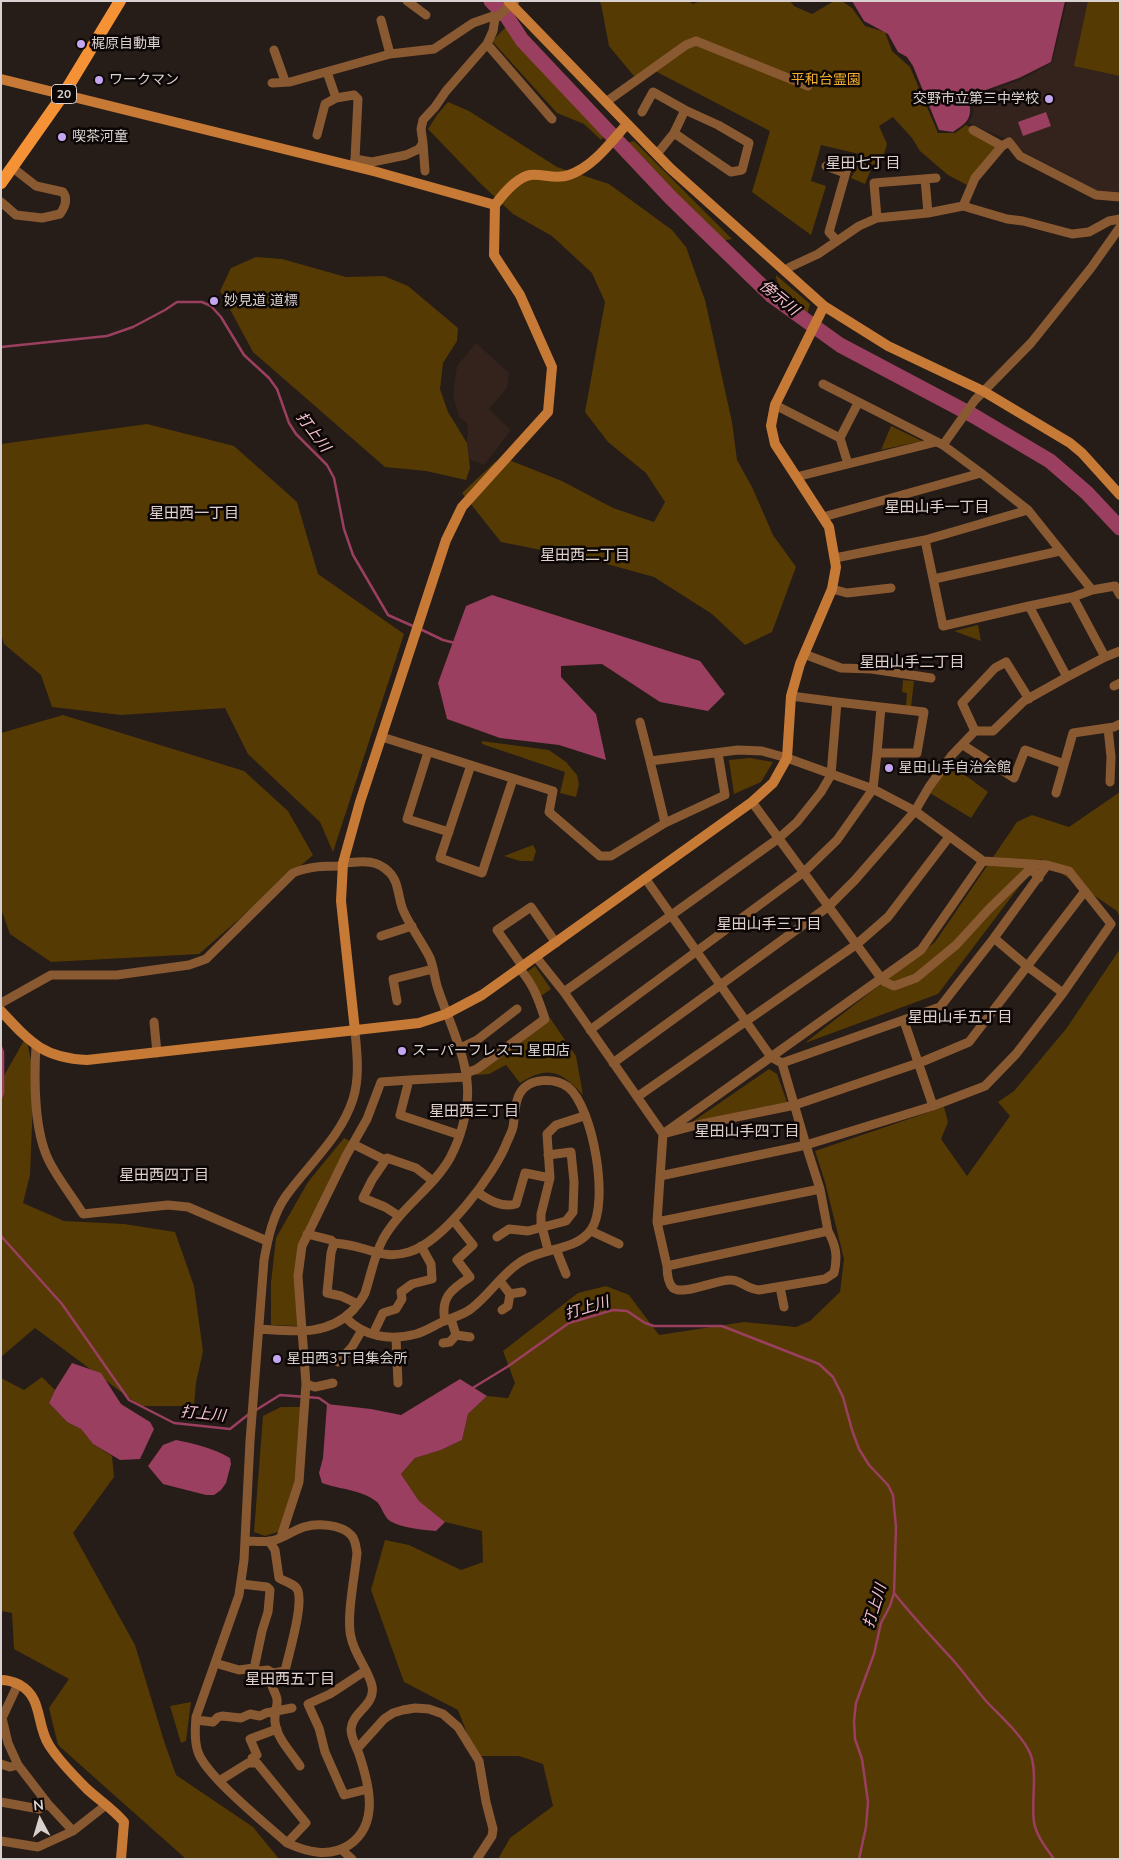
<!DOCTYPE html>
<html>
<head>
<meta charset="utf-8">
<style>
  body { margin:0 }
  #map { position:relative; width:1121px; height:1860px; overflow:hidden; background:#261c18; font-family:Mulish,sans-serif }
  canvas { display:block }
  .frame { position:absolute; inset:0; border:2px solid #d9d1cf; pointer-events:none }
  .north { position:absolute; left:15px; top:1795px; width:50px; height:50px; -webkit-text-stroke:4px #0c0706; paint-order:stroke; rotate:354deg; font-size:14px; font-weight:700; line-height:20px; text-align:center; color:#d9d1cf }
  .north::after { content:''; display:block; margin:auto; width:18px; height:22px; background:#d9d1cf; clip-path:polygon(50% 0,100% 100%,50% 72%,0 100%) }
</style>
</head>
<body>
<div id="map">
<canvas width="1121" height="1860"></canvas>
<div class="frame"></div>
<div class="north">N</div>
</div>
<script>
const context = document.querySelector('canvas').getContext('2d');
context.lineJoin = 'round';
function fill(path, color) {
  context.fillStyle = color;
  context.fill(path, 'evenodd');
}
function strokePath(path, color, width, dash) {
  context.strokeStyle = color;
  context.lineWidth = width;
  context.lineCap = dash ? 'butt' : 'round';
  context.setLineDash(dash || []);
  context.stroke(path);
}
function label(font, color, halo, rows, align = 'center') {
  context.font = font + ' Mulish,"Noto Sans JP",sans-serif';
  context.lineWidth = 5;
  context.setLineDash([]);
  context.textBaseline = 'middle';
  context.strokeStyle = halo;
  context.fillStyle = color;
  for (const [text, x, y, turn = 0] of rows) {
    context.save();
    context.translate(x, y);
    context.rotate((+turn || 0) * Math.PI / 180);
    context.textAlign = isNaN(turn) ? turn : align;
    if (halo) context.strokeText(text, 0, 0);
    context.fillText(text, 0, 0);
    context.restore();
  }
}
fill(new Path2D(`
  M1067,1H1120V193H1101L1022,151L1011,141L968,123L973,115V105L984,93L1020,80L1052,63Z
  M476,343L509,373L507,388L489,409L511,430L484,465L464,457L468,434L467,423L459,417L453,395L457,366Z`), '#34231d');
fill(new Path2D(`
  M599,1H690L692,4L702,1H790L794,6L812,14L834,1H842L852,8L865,26L885,32L892,51L910,67L938,133H955L966,125L1002,143L980,166L967,185L948,175L920,151L912,138L893,117L879,126L887,144L881,164H873L865,184L851,178L863,155L821,145L811,181L826,186L811,235L752,192L770,131L657,72L634,76L609,46L601,4Z
  M1088,1H1120V76L1074,66Z
  M506,27L608,132L601,140L584,124L557,113L492,41Z
  M448,102L469,111L557,167L609,184L672,230L686,247L705,300L732,422L737,460L752,487L773,535L796,567L772,632L745,645L712,614L654,577L596,561L501,542L462,493L495,462L509,460L562,481L613,508L654,522L665,502L646,473L608,442L585,412L605,302L592,273L552,236L513,214L480,183L428,129L437,115Z
  M634,141L732,239L718,241L625,143Z
  M256,257L282,259L346,277L384,276L408,286L458,328L457,341L443,363L440,389L448,412L467,443L470,468L466,480L426,471L385,467L253,352L220,291L231,268Z
  M776,275L810,304L806,318L784,301C784,291 776,284 776,275Z
  M147,424L234,446L297,502L318,574L404,634L333,852L320,822L248,754L225,708L121,715L52,707L41,675L4,644L1,633V444Z
  M891,426L922,441L881,450Z
  M978,625L981,641L954,631Z
  M903,680L914,681L911,707L906,706L907,693L902,692Z
  M63,715L244,771L288,811L313,855L199,954L51,962L10,934L1,909V733Z
  M482,741L549,750L566,762L577,775L579,784L576,797L560,793L565,772L482,744Z
  M750,758L773,762L761,782L734,794L729,760Z
  M950,764L988,792L971,818L930,793Z
  M1120,792V918L1117,911L1040,859L938,994L805,1043L935,942L1017,822L1032,815L1069,827Z
  M533,845L536,851L533,861H520L504,856Z
  M1120,949V1859H498L510,1838L553,1806L543,1764L519,1756H476L458,1710L404,1682L371,1590L385,1540L409,1545L461,1570L483,1562L482,1531L445,1522L419,1501L401,1474L415,1458L441,1450L462,1440L468,1414L487,1396L508,1398L515,1383L503,1351L578,1293L606,1286L629,1295L659,1335L744,1322L796,1327L810,1321L840,1292L844,1259L825,1182L815,1151L944,1107L948,1122L941,1139L967,1176L1010,1116L998,1102L1014,1091L1066,1029Z
  M535,966L551,989L541,996L527,972Z
  M550,1018L576,1056L583,1095C562,1072 549,1064 520,1083L506,1065L489,1074L475,1075Z
  M26,1037L34,1074L30,1175L23,1203L64,1221L124,1224L175,1232L194,1286L203,1351L196,1383L194,1406H140L35,1328L1,1357V1081Z
  M769,1069L777,1074L787,1102L692,1122Z
  M344,1138L352,1142L305,1232L298,1326L271,1325V1283L276,1238L308,1182Z
  M42,1377L55,1390L49,1403L67,1422L81,1429L93,1444L112,1456L114,1477L73,1533L135,1645L164,1741L176,1775L253,1827L279,1859H186L58,1745L49,1708L69,1679L14,1649L12,1613L1,1611V1378L24,1390Z
  M281,1407H301L297,1482L281,1531L265,1536L254,1532L263,1416Z
  M191,1702L186,1741L181,1743L170,1706Z`), '#563a03');
fill(new Path2D(`
  M852,1H1065L1051,62L1019,78L983,91L970,103C971,121 967,122 953,132L939,130L913,66L907,57L898,52L888,34L864,21Z
  M1046,112L1051,126L1023,136L1018,122Z
  M492,595L700,661L725,694L708,711L660,702L602,664L561,666V677L596,714L606,760L559,745L500,738L447,719L438,683L466,606Z
  M72,1363L101,1373L121,1404L150,1422L154,1429L140,1459L120,1460L93,1444L81,1429L67,1422L49,1403L55,1390Z
  M460,1379L487,1396L468,1414L462,1440L441,1450L415,1458L401,1474L419,1501L445,1522L436,1531C423,1530 402,1528 390,1521C384,1517 382,1507 377,1502C363,1490 338,1489 322,1483L319,1473L323,1458L327,1404L371,1409L401,1415Z
  M176,1440C195,1444 213,1448 230,1458L231,1464L226,1483L221,1490L214,1495H206L163,1484L148,1466L163,1445Z`), '#9a3f5f');
strokePath(new Path2D(`
  M1,347L107,336L133,327L165,310L177,302H202L211,306L221,317L244,355L269,378L277,389L289,423L296,434L327,465L334,478L344,529L353,555L388,615L415,627
  M420,629L443,640L455,643
  M1,1047L3,1052V1093L1,1098
  M1,1236L62,1304L129,1400L174,1423L230,1429L249,1414
  M471,1389L507,1367L569,1323L613,1310L627,1311L645,1323L654,1326H722L819,1364L833,1377L843,1397L852,1430L859,1449L869,1465L888,1485L893,1495L896,1527L894,1593L890,1606L881,1623L874,1654L856,1703L854,1721L855,1739L862,1759L868,1802L866,1827L859,1859
  M256,1410L280,1395L319,1398L329,1405
  M894,1593C912,1616 932,1637 952,1659C964,1672 974,1687 986,1701C1000,1716 1022,1735 1030,1753C1038,1772 1031,1802 1034,1822C1036,1835 1046,1848 1054,1859`), '#9a3f5f', 2.5);
strokePath(new Path2D(`
  M491,1L507,17L522,40L671,198L772,296L840,345L974,416L1050,461L1087,493L1120,528`), '#9a3f5f', 15);
strokePath(new Path2D(`
  M407,1L426,15
  M381,20L390,54
  M487,44L552,119
  M274,50L285,81
  M272,83L290,82L390,54L434,49L473,23L493,16L495,19
  M336,98L354,95L358,99L355,159
  M606,102L686,45L696,41L808,86
  M642,112L653,92L685,110L674,133L657,154
  M973,130L1002,146L1009,142L1020,156L1096,195L1120,197
  M674,133L731,172L742,170L749,143L718,125L685,110
  M317,135L325,104L336,98L327,72
  M423,143L425,171
  M353,166L355,159L372,162L406,155L419,149L423,143L421,129L423,120L435,107L446,91L487,44L493,31L495,19L515,1
  M826,166L845,173
  M925,179L928,213
  M1,202L16,215L42,218L60,214C65,207 68,199 63,192L36,186L13,168
  M963,206L975,178L1002,146
  M877,218L874,183L936,178
  M837,241L829,232L848,165
  M785,271L790,267L818,254L859,226L877,218L928,213L963,206L1007,219L1023,221L1072,234L1089,232L1109,221L1120,219
  M823,384L943,445L981,473L1028,510L1092,590
  M775,405L840,438L848,464L796,477
  M840,438L858,403
  M943,445L975,400L1031,343L1091,268L1120,227
  M848,464L936,442
  M823,517L981,473
  M925,540L1028,510
  M835,558L925,540L943,626L1029,606
  M934,579L1060,551
  M832,589L847,593L891,588
  M1120,595L1115,586L1092,590L1073,597L1029,606L1067,677L1105,657L1120,651
  M1073,597L1105,657
  M804,654L841,668L872,669L931,678
  M1114,686L1120,683
  M837,702L924,712L917,753H877L881,707
  M640,722L650,761
  M1108,728L1111,757L1110,782
  M975,731L962,703L995,668L1006,662L1029,699
  M382,737L553,791L549,812L600,856H611L665,823L650,761L738,750L762,751L787,758L873,789L915,811L983,861L1047,865
  M963,745L1014,778L1025,750L1064,764
  M428,752L407,819L449,832
  M471,765L440,858L482,873L513,779
  M1056,793L1073,733L1114,727L1120,724
  M752,802L881,978L885,982L894,986L916,978L956,945L989,909L1029,870L1034,872L1039,878
  M665,823L725,795L718,753
  M645,878L771,1057L782,1063L940,1007L994,938L1047,865L1069,871L1111,924L1063,993L1016,1054L985,1086L933,1106L806,1145L782,1063
  M381,936L412,926
  M994,938L1028,967L1063,993
  M536,957L564,992L663,1134L921,950L983,861
  M523,967L497,930L531,907L556,943
  M564,992L779,838L797,822L821,792L831,775L837,702L791,696
  M397,1001L393,979L433,969
  M1,1003L51,975H117L189,965L206,959L293,873C309,866 325,866 342,866
  M904,1021L933,1106
  M154,1022L157,1053
  M590,1030L804,872L837,840L873,789L877,753
  M36,1046C34,1079 34,1131 49,1161C58,1179 72,1196 83,1214L168,1205L188,1207L267,1241
  M460,1048L477,1040L517,1009
  M613,1063L829,906L855,880L915,811L929,787L952,755L975,731H993L1024,701L1067,677
  M466,1073L477,1069L545,1019C538,998 534,986 520,969
  M637,1097L857,944L888,917L949,837
  M460,1135L400,1115L409,1080L467,1077
  M353,1144L385,1160
  M660,1176L806,1145L820,1189L828,1231L667,1266L657,1222L663,1134L697,1125L795,1105L924,1061L969,1042L1085,891
  M477,1192C489,1200 501,1208 516,1204L525,1173L550,1178
  M399,1216L385,1207L363,1198L372,1180L387,1158L416,1168L433,1181
  M657,1222L820,1189
  M591,1231L619,1244
  M307,1234L331,1240L334,1243
  M497,1237L509,1229L528,1231L566,1221L573,1212L574,1182L571,1152L548,1155
  M556,1249L566,1274
  M548,1250L541,1223V1214L550,1178L547,1134L556,1125L584,1116
  M667,1266C667,1273 668,1283 673,1288C683,1296 718,1279 731,1280C741,1280 746,1289 759,1290L825,1279L834,1273C838,1256 836,1246 828,1231
  M500,1281L510,1294L522,1292
  M780,1287L784,1307
  M502,1310L508,1306L510,1294
  M345,1317C364,1337 390,1341 416,1334C426,1331 435,1325 444,1321C453,1317 464,1315 472,1308C489,1295 501,1275 519,1263C541,1247 575,1252 591,1230C610,1203 593,1107 568,1087C554,1077 529,1078 520,1093C514,1103 515,1116 513,1127C512,1132 509,1137 507,1142C495,1174 443,1242 409,1252C389,1258 380,1253 361,1248C352,1245 343,1244 334,1243L331,1253L327,1293L341,1296L358,1304
  M451,1319L456,1335L470,1337
  M445,1321C440,1297 452,1289 470,1277L457,1260L473,1245L453,1220
  M259,1329C292,1331 326,1337 352,1311C357,1305 362,1300 365,1293C371,1275 374,1256 383,1239C401,1207 433,1188 450,1158C457,1145 462,1130 465,1116C476,1072 451,1029 438,989C434,978 434,965 429,956C421,941 410,926 403,910C398,898 399,881 389,872C375,858 360,862 343,863
  M373,1334L383,1313L396,1309L402,1299L401,1292L412,1284L432,1279L431,1264L421,1246
  M396,1338L398,1383
  M443,1343L450,1342L456,1335
  M338,1362L352,1347L362,1330
  M306,1384L315,1387L333,1383
  M281,1537L299,1482L306,1384L298,1276L302,1246L346,1156L367,1119L381,1082L409,1080
  M245,1541C254,1541 266,1543 275,1540C285,1537 294,1530 304,1527C317,1523 341,1524 351,1535C356,1540 356,1548 357,1553C355,1575 346,1618 351,1637C354,1654 369,1671 372,1686C376,1705 352,1712 351,1729C351,1738 356,1746 359,1754C369,1784 380,1824 349,1845C329,1858 307,1852 287,1843C266,1824 206,1776 198,1752C194,1741 195,1728 196,1717L239,1595L244,1560L250,1441L264,1260C268,1238 273,1214 286,1196C309,1164 341,1137 353,1099C360,1077 357,1053 355,1031
  M269,1541L275,1550L279,1578C285,1582 296,1584 298,1591C303,1607 289,1653 285,1671L273,1673C267,1684 275,1689 277,1699C278,1706 274,1714 275,1722C277,1739 291,1752 300,1766
  M215,1663L239,1670L254,1668L255,1664L262,1631L268,1612L270,1590L267,1587L241,1584
  M254,1668L257,1671L268,1670L273,1673
  M365,1671L330,1694L308,1704L319,1728L325,1752L344,1795L368,1789
  M18,1684L2,1718L8,1743L18,1765L48,1804L73,1831
  M196,1720L213,1722L218,1717L222,1716L241,1718L250,1714L260,1716L266,1713L292,1708
  M357,1749L384,1719L393,1713L403,1710L415,1708L429,1709L443,1714L458,1727L479,1761L486,1802L493,1829L492,1836L477,1859
  M253,1762L252,1758L257,1755L250,1739L277,1729
  M1,1764L10,1767L18,1765
  M219,1781L248,1763H257L306,1823L287,1843
  M1,1802L39,1809L48,1804
  M1,1841L38,1847L73,1831L106,1805
  M342,1850L352,1859`), '#895932', 9);
strokePath(new Path2D(`
  M508,1L670,168L824,306L888,346L983,391L1070,443L1082,453L1120,495
  M1,79L377,172L495,205L494,255L520,295L552,367L548,412L462,507L446,540L360,802L343,863L341,901L355,1031
  M495,205C503,194 516,178 530,175C542,173 555,180 569,175C594,166 610,143 627,124
  M1,1011C30,1042 43,1058 87,1060L419,1023L446,1014L482,995L752,802L773,783L787,758L791,696L800,664L832,589L836,567L829,527L775,444L771,426L775,405L824,306
  M1,1680C7,1680 14,1682 20,1685C43,1698 36,1725 49,1745C57,1758 76,1778 87,1789C99,1800 113,1809 124,1822L121,1859`), '#c77a36', 10);
strokePath(new Path2D(`
  M1,183L63,95L120,1`), '#f69236', 12);
for (const [x, y, r, color] of [
  [81,44,5,"#c5a7f1"],
  [99,80,5,"#c5a7f1"],
  [1049,99,5,"#c5a7f1"],
  [62,137,5,"#c5a7f1"],
  [214,301,5,"#c5a7f1"],
  [889,768,5,"#c5a7f1"],
  [402,1051,5,"#c5a7f1"],
  [277,1359,5,"#c5a7f1"]
]) {
  const dot = new Path2D();
  dot.arc(x, y, r, 0, 2 * Math.PI);
  context.fillStyle = color;
  context.fill(dot);
  strokePath(dot, '#0c0706', 2);
}
for (const [x, y, w] of [
  [64,94,25]
]) {
  const box = new Path2D();
  box.roundRect(x - w / 2, y - 9.5, w, 19, 4);
  context.fillStyle = '#0c0706';
  context.fill(box);
  strokePath(box, '#d9d1cf', 1);
}
label('bold 12px', '#d9d1cf', null, [
  ["20",64,94]
]);
label('14px', '#d9d1cf', '#0c0706', [
  ["梶原自動車",91,44],
  ["ワークマン",109,80],
  ["交野市立第三中学校",1039,99,"right"],
  ["喫茶河童",72,137],
  ["妙見道 道標",224,301],
  ["星田山手自治会館",899,768],
  ["スーパーフレスコ 星田店",412,1051],
  ["星田西3丁目集会所",287,1359]
], 'left');
label('14px', '#f4b02d', '#0c0706', [
  ["平和台霊園",826,80]
]);
label('15px', '#e0d1cc', '#0c0706', [
  ["星田七丁目",863,163],
  ["星田山手一丁目",937,507],
  ["星田西一丁目",194,513],
  ["星田西二丁目",585,555],
  ["星田山手二丁目",912,662],
  ["星田山手三丁目",769,924],
  ["星田山手五丁目",960,1017],
  ["星田西三丁目",474,1111],
  ["星田山手四丁目",747,1131],
  ["星田西四丁目",164,1175],
  ["星田西五丁目",290,1679]
]);
label('italic 15px', '#f7c3d1', '#0c0706', [
  ["傍示川",779,298,39],
  ["打上川",313,432,53],
  ["打上川",587,1308,-17],
  ["打上川",203,1414,6],
  ["打上川",875,1606,-73]
]);
</script>
</body>
</html>
